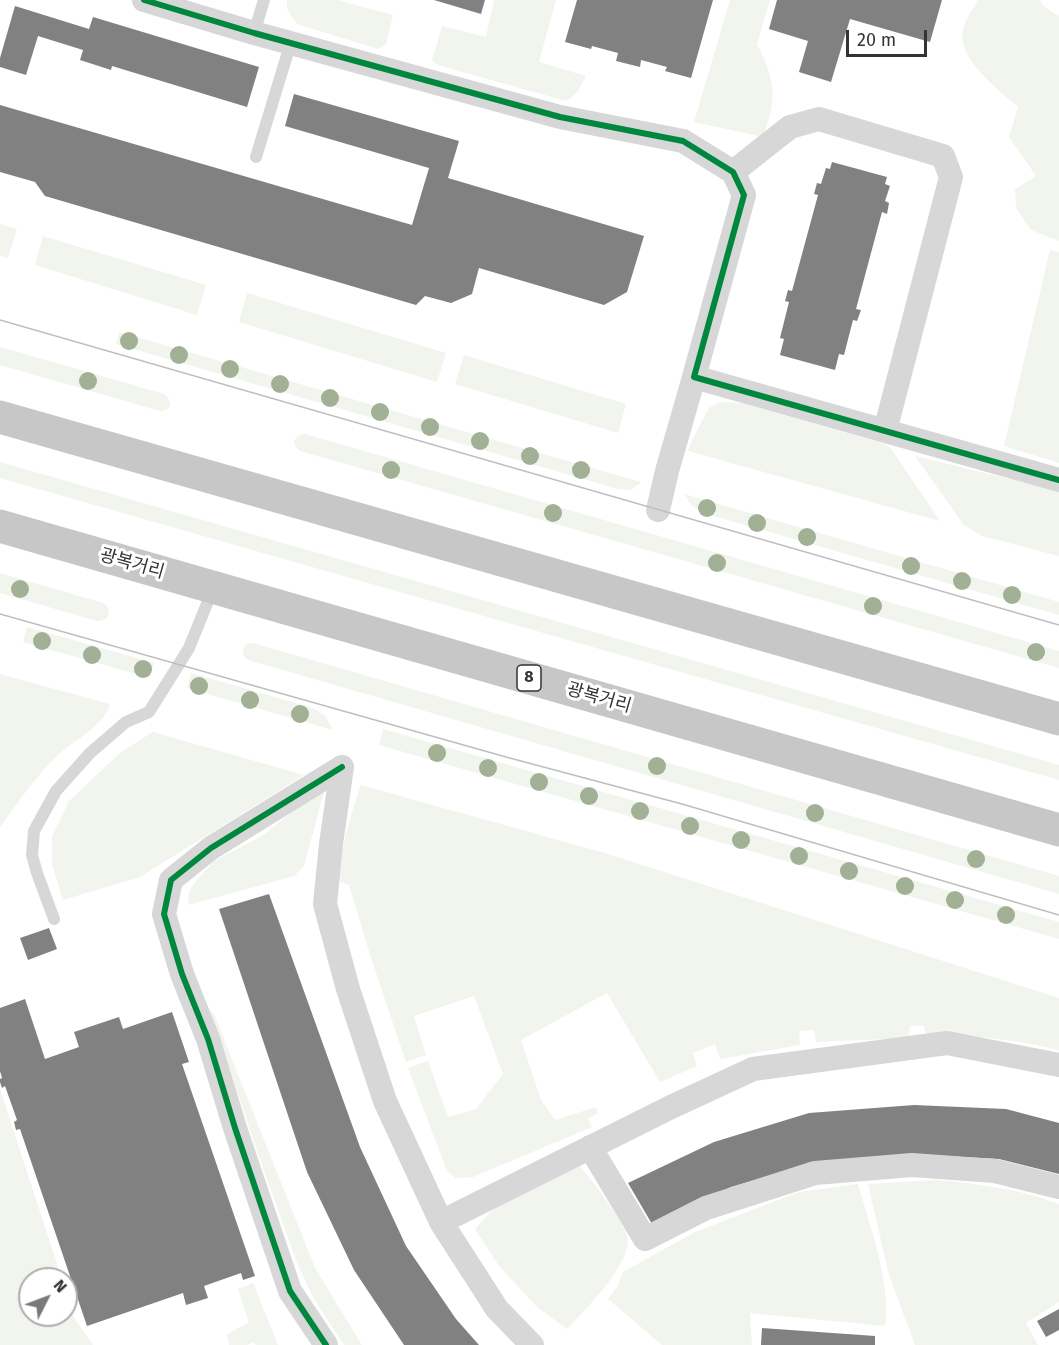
<!DOCTYPE html>
<html>
<head>
<meta charset="utf-8">
<style>
  body { margin:0 }
  #map { position:relative; width:1059px; height:1345px; overflow:hidden; background:#fff; font-family:"Fira Sans",sans-serif }
  canvas { display:block }
  .north { position:absolute; left:18px; top:1267px; width:60px; height:60px; box-sizing:border-box; background:#fff; border:2px solid #adadad; border-radius:50%; rotate:48deg; font-size:16px; font-weight:700; line-height:24px; text-align:center; color:#333 }
  .north::after { content:''; display:block; margin:auto; width:21px; height:27px; background:#7a7a7a; clip-path:polygon(50% 0,100% 100%,50% 72%,0 100%) }
  .scale { position:absolute; left:846px; top:30px; width:81px; height:27px; box-sizing:border-box; border:3px solid #333; border-top:0; padding-left:8px; font-size:18px; line-height:21px; white-space:nowrap; color:#333; -webkit-text-stroke:4px #fff; paint-order:stroke }
</style>
</head>
<body>
<div id="map">
<canvas width="1059" height="1345"></canvas>
<div class="north">N</div>
<div class="scale">20 m</div>
</div>
<script>
const context = document.querySelector('canvas').getContext('2d');
context.lineJoin = 'round';
function fill(path, color) {
  context.fillStyle = color;
  context.fill(path, 'evenodd');
}
function strokePath(path, color, width, dash) {
  context.strokeStyle = color;
  context.lineWidth = width;
  context.lineCap = dash ? 'butt' : 'round';
  context.setLineDash(dash || []);
  context.stroke(path);
}
function label(font, color, halo, rows, align = 'center') {
  context.font = font + ' "Fira Sans","Noto Sans KR",sans-serif';
  context.lineWidth = 6;
  context.setLineDash([]);
  context.textBaseline = 'middle';
  context.strokeStyle = halo;
  context.fillStyle = color;
  for (const [text, x, y, turn = 0] of rows) {
    context.save();
    context.translate(x, y);
    context.rotate((+turn || 0) * Math.PI / 180);
    context.textAlign = isNaN(turn) ? turn : align;
    if (halo) context.strokeText(text, 0, 0);
    context.fillText(text, 0, 0);
    context.restore();
  }
}
fill(new Path2D(`
  M287,0H337L393,15L386,44L378,49L297,24C291,16 285,9 287,0Z
  M494,0H556L539,62L586,76C581,86 577,95 566,101L438,65L432,61L442,26L486,37Z
  M730,0H770L757,44C776,81 777,98 763,137L694,122Z
  M978,0H1040L1043,6L1059,16V241L1031,230L1016,208L1015,189L1036,176L1009,137L1018,107C1000,91 956,58 963,30C965,20 973,9 978,0Z
  M0,224L17,229L8,258L0,256Z
  M43,236L206,285L197,315L35,265Z
  M1050,250L1059,252V463L1004,446Z
  M247,293L446,353L437,382L239,322Z
  M119,332L641,482L631,490L618,489L116,344Z
  M0,347L164,394C174,401 171,411 160,411L0,365Z
  M464,355L626,404L618,433L455,384Z
  M721,402L741,403L882,443L890,447L940,521L688,451L692,440L709,408Z
  M305,434L1059,651V668L300,451C291,445 293,435 305,434Z
  M915,456L1059,491V556L982,536L964,525Z
  M0,462L1059,765V780L0,478Z
  M684,494L1059,602V615L703,513L691,505Z
  M0,573L103,603C113,610 110,621 97,621L0,593Z
  M27,627L154,663L150,678L23,642Z
  M248,643H253L1059,876V894L248,660C241,655 241,649 248,643Z
  M191,673L313,708L325,716L333,730L187,688Z
  M0,674L110,704C103,727 75,739 58,755C36,776 17,803 0,828Z
  M383,729L1059,922V939L379,745Z
  M153,732L304,775L140,877L63,900L52,864V837L69,801L121,752Z
  M326,784L304,866L294,876L188,905L189,892L196,881L214,861L262,836Z
  M361,785L608,854L1059,998V1050C1015,1040 971,1034 926,1036L924,1026H910L908,1038L816,1042L814,1030L799,1031L800,1045L720,1059L715,1044L693,1053L697,1066L660,1082L607,993L521,1040L541,1100L555,1120L596,1107L598,1113L588,1119L592,1127L473,1177L456,1178L447,1171L408,1068L428,1061L448,1117L476,1109L503,1074L474,996L414,1016L426,1055L406,1062L371,958L349,885L340,882C340,848 350,817 361,785Z
  M209,1008L214,1014L315,1268L362,1345H344L314,1299L297,1263L257,1151Z
  M0,1089L62,1279H30V1315H66V1293L73,1316L93,1345H0Z
  M580,1166C591,1180 630,1227 628,1243C625,1270 585,1310 567,1329L537,1307L499,1266L475,1229L497,1205Z
  M937,1180C979,1184 1020,1189 1059,1204V1302L1026,1323L1038,1345H915L889,1275L868,1184Z
  M858,1184C869,1224 892,1286 885,1326L750,1313L752,1345H662L608,1299L617,1287L623,1272L695,1232L799,1192Z
  M253,1283L278,1345H256L254,1342L247,1345H229L227,1334L249,1323L238,1289Z`), '#f1f5ed');
fill(new Path2D(`
  M434,0H485L481,14Z
  M577,0H713L691,78L665,71L667,67L641,60L640,67L616,61L618,53L592,46L591,49L565,42Z
  M777,0H942L930,42L850,19L831,82L799,72L808,41L769,29Z
  M15,6L89,29L93,17L259,67L247,107L112,66L111,70L80,60L83,50L38,36L26,75L0,67V58Z
  M294,94L459,141L448,178L644,236L627,292L604,305L479,268L472,294L451,303L425,296L416,305L45,196L35,182L0,172V105L412,225L429,168L285,126Z
  M832,162L887,177L885,184L890,186L885,201L889,203L887,214L882,212L856,309L861,310L857,321L853,320L844,355L839,354L835,370L780,355L784,339L780,338L789,302L785,301L788,290L792,291L818,195L814,194L817,183L821,184L826,168L830,169Z
  M269,894L360,1147L406,1246L456,1319L479,1345H404L354,1270L307,1172L219,909Z
  M49,928L57,949L28,960L20,938Z
  M25,999L45,1059L79,1047L74,1032L119,1017L123,1029L172,1012L189,1062L182,1064L255,1276L243,1280L241,1273L204,1286L208,1298L186,1305L183,1293L87,1326L20,1129L16,1130L14,1122L17,1120L5,1086L2,1088L0,1082V1079L2,1078L0,1071V1008Z
  M914,1105L1006,1109L1059,1123V1174L999,1159L909,1154L817,1162L731,1187L652,1224L628,1183L714,1142L809,1113Z
  M1059,1309V1330L1046,1337L1037,1321Z
  M762,1328L875,1336V1345H761Z`), '#818181');
strokePath(new Path2D(`
  M254,33L264,0
  M256,157L291,42
  M54,919L37,873L32,855L34,831L56,791L90,753L126,722L149,712L189,648L213,589`), '#d7d7d7', 12);
strokePath(new Path2D(`
  M144,0L254,33L560,117L683,141L733,172L744,195L694,377L1059,480
  M733,172L790,127L819,119L943,156L951,177L885,431
  M658,510L667,471L694,377
  M342,767L331,844L325,904L348,989L385,1101L441,1222L497,1309L532,1345
  M590,1147L645,1239L706,1208L815,1173L912,1165L995,1171L1059,1187
  M441,1222L669,1108L753,1069L947,1043L1059,1065
  M326,1345L290,1291L235,1128L208,1039L182,974L164,914L171,880L211,848L342,767`), '#d7d7d7', 24);
strokePath(new Path2D(`
  M0,417L1059,719
  M0,526L1059,830`), '#c7c7c7', 33);
strokePath(new Path2D(`
  M0,320L1059,625
  M0,614L506,757L682,804L1059,915`), '#bebebe', 1.5);
strokePath(new Path2D(`
  M144,0L254,33L560,117L683,141L733,172L744,195L694,377L1059,480
  M326,1345L290,1291L235,1128L208,1039L182,974L164,914L171,880L211,848L342,767`), '#00873e', 6);
context.fillStyle = '#a2b095';
for (const [x, y] of [
  [129,341],
  [179,355],
  [230,369],
  [88,381],
  [280,384],
  [330,398],
  [380,412],
  [430,427],
  [480,441],
  [530,456],
  [391,470],
  [581,470],
  [707,508],
  [553,513],
  [757,523],
  [807,537],
  [717,563],
  [911,566],
  [962,581],
  [20,589],
  [1012,595],
  [873,606],
  [42,641],
  [1036,652],
  [92,655],
  [143,669],
  [199,686],
  [250,700],
  [300,714],
  [437,753],
  [657,766],
  [488,768],
  [539,782],
  [589,796],
  [640,811],
  [815,813],
  [690,826],
  [741,840],
  [799,856],
  [976,859],
  [849,871],
  [905,886],
  [955,900],
  [1006,915]
]) {
  context.beginPath();
  context.arc(x, y, 9, 0, 2 * Math.PI);
  context.fill();
}
for (const [x, y, w] of [
  [529,678,24]
]) {
  const box = new Path2D();
  box.roundRect(x - w / 2, y - 13, w, 26, 4.5);
  context.fillStyle = '#fff';
  context.fill(box);
  strokePath(box, '#333', 1.5);
}
label('bold 16px', '#333', null, [
  ["8",529,678]
]);
label('18px', '#333', '#fff', [
  ["광복거리",132,564,16],
  ["광복거리",599,698,16]
]);
</script>
</body>
</html>
